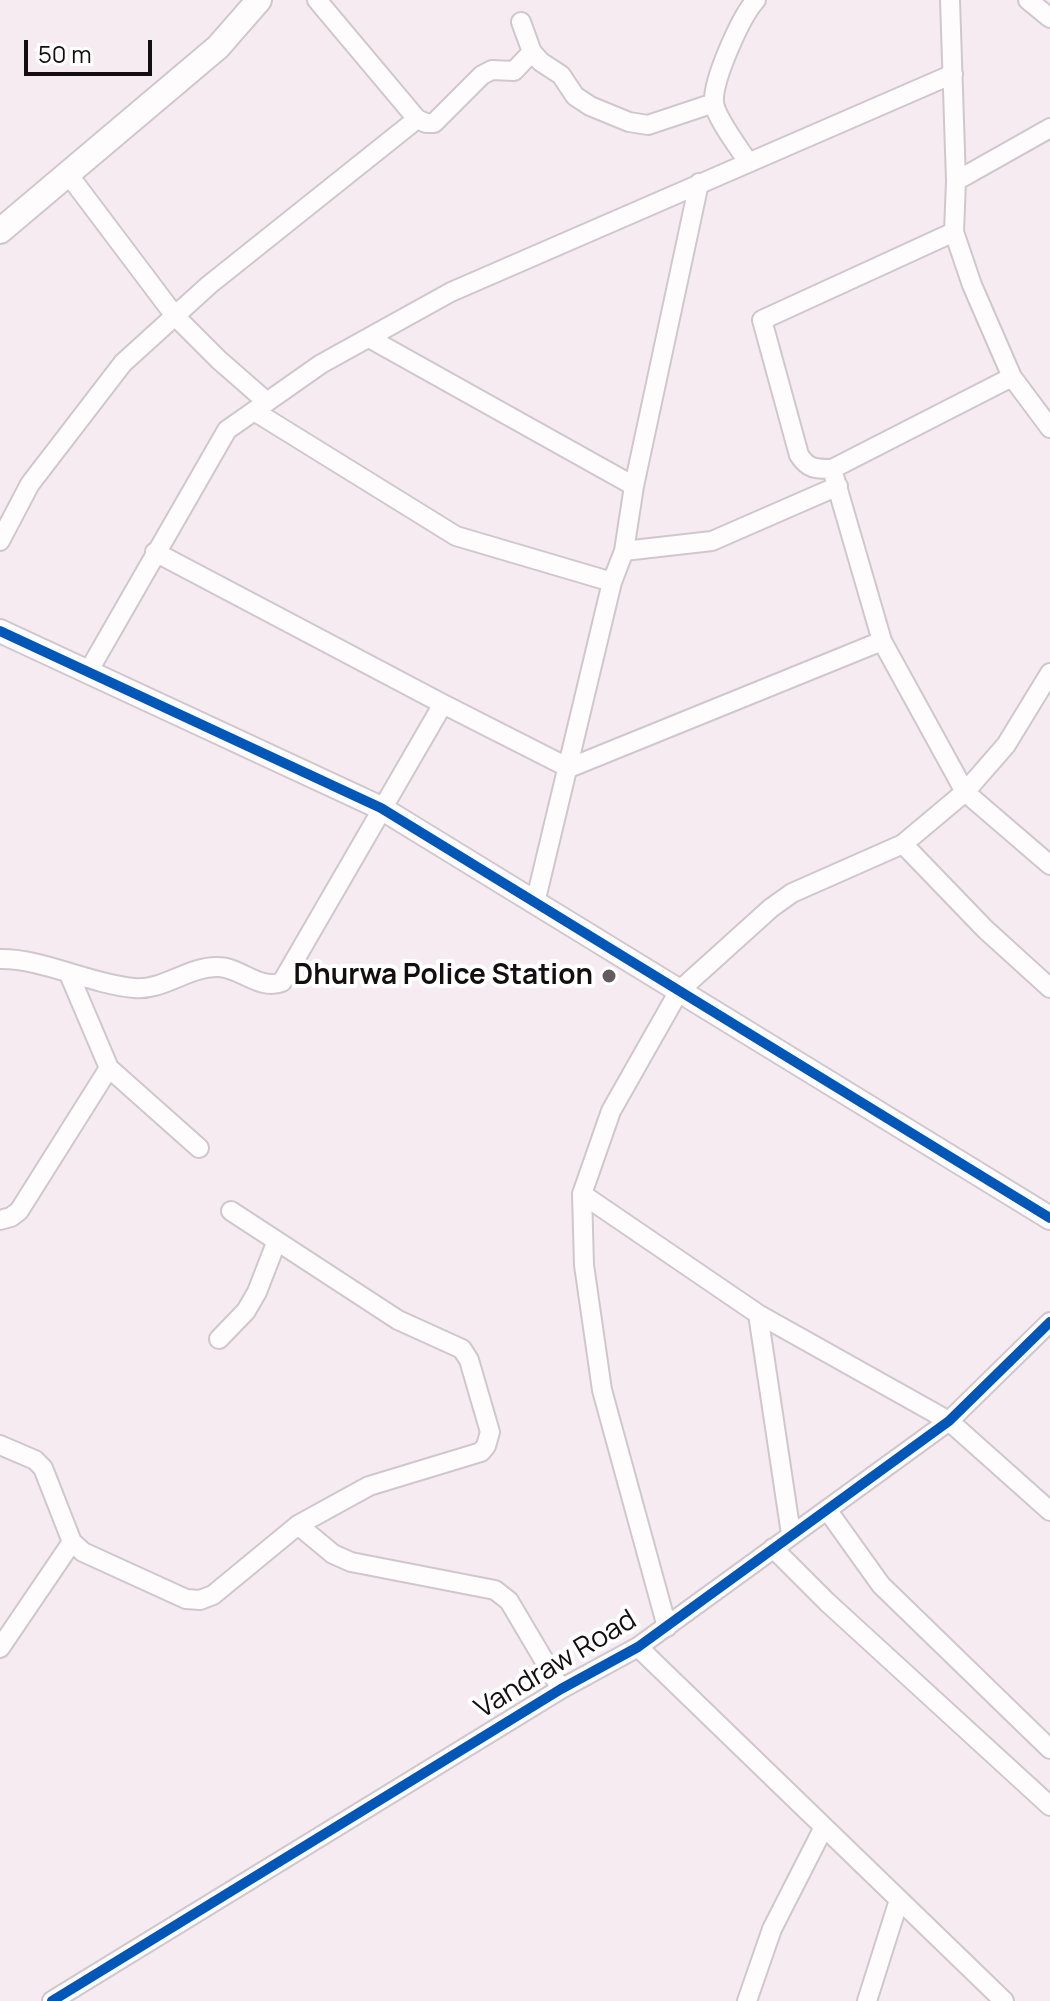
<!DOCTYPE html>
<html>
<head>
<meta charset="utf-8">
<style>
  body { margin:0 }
  #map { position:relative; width:1050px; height:2001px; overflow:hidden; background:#f6ebf1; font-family:Manrope,sans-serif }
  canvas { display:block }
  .scale { position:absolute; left:24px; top:40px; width:128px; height:36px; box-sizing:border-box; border:4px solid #140e11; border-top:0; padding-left:10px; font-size:24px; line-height:28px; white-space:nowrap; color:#140e11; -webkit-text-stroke:6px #fff; paint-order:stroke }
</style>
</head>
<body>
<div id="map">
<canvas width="1050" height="2001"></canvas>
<div class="scale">50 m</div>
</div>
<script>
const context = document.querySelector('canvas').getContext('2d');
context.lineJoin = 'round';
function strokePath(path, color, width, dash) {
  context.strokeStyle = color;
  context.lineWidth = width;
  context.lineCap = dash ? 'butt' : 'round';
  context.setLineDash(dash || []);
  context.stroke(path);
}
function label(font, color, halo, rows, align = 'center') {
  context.font = font + ' Manrope,sans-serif';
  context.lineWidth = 8;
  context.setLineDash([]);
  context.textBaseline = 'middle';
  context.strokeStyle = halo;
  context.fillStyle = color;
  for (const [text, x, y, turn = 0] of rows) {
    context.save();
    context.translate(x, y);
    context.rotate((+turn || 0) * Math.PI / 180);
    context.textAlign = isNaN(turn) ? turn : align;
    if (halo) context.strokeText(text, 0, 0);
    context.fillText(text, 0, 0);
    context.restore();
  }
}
const minor = new Path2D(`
  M950,0L956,181L954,232L972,285L1012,377L1050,428
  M1028,0L1050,18
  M521,22L532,52L541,62L561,75L575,96L590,106L629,122L648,125L714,103
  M417,119L426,123H434L482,75L492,70L514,71L532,52
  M748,162C739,148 716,118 714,103C712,81 741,16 756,0
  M68,174L175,316L219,360L267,402
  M956,181L1050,128
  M369,338L634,486
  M1012,377L832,469L882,641L965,792L1050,865
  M254,411L456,536L612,582
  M832,469C815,469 808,469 799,455L762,320L954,232
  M0,541L30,484L123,363L209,285L417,119L317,0
  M624,551L712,541L838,486
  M155,552L443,704L569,768L882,641
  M88,672L227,430L321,364L451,292L953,74
  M903,844L985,929L1050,988
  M535,903L612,582L624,551L634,486L699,183
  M0,959C41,958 90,984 134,988C163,991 189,966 218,967C240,967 260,991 282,982L443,704
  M69,974L109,1068L199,1148
  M582,1194L758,1314L949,1421L1050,1511
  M0,1220L11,1217L19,1211L109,1068
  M758,1314L791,1534
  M219,1339L246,1311L257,1292L276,1243
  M0,1445L35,1460L43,1468L72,1542L83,1552L186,1599L200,1600L213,1595L298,1525L369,1486L481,1452L486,1446L490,1432L469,1360L462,1349L398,1320L231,1211
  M828,1511L881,1585L1050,1749
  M298,1525L333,1554L351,1562L495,1590L509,1601L561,1689
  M773,1548L827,1602L1050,1806
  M667,1627L602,1390L584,1265L582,1194L611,1111L679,991L771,908L792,893L903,844L965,792L1006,745L1050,673
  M638,1647L1004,2001
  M0,1648L72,1542
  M52,2001L561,1689L638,1647L949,1421L1050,1322
  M747,2001L772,1929L824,1827
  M867,2001L899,1900`);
const tertiary = new Path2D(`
  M0,631L381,808L1050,1218`);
const secondary = new Path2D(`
  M0,231L218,47L259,0`);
strokePath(minor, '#d0c7cc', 22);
strokePath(tertiary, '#d0c7cc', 26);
strokePath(secondary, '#d0c7cc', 28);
strokePath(minor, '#fefcfd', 18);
strokePath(tertiary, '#fefcfd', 22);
strokePath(secondary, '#fefcfd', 24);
strokePath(new Path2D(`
  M0,631L381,808L1050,1218
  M52,2001L561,1689L638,1647L949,1421L1050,1322`), '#0057b8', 10);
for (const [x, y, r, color] of [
  [609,976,8,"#635b5f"]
]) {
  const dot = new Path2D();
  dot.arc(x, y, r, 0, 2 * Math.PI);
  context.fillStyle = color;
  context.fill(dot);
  strokePath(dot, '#fff', 3);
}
label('bold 28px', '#140e11', '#fff', [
  ["Dhurwa Police Station",593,976]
], 'right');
label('28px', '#140e11', '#fff', [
  ["Vandraw Road",556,1665,-31]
]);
</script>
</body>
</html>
